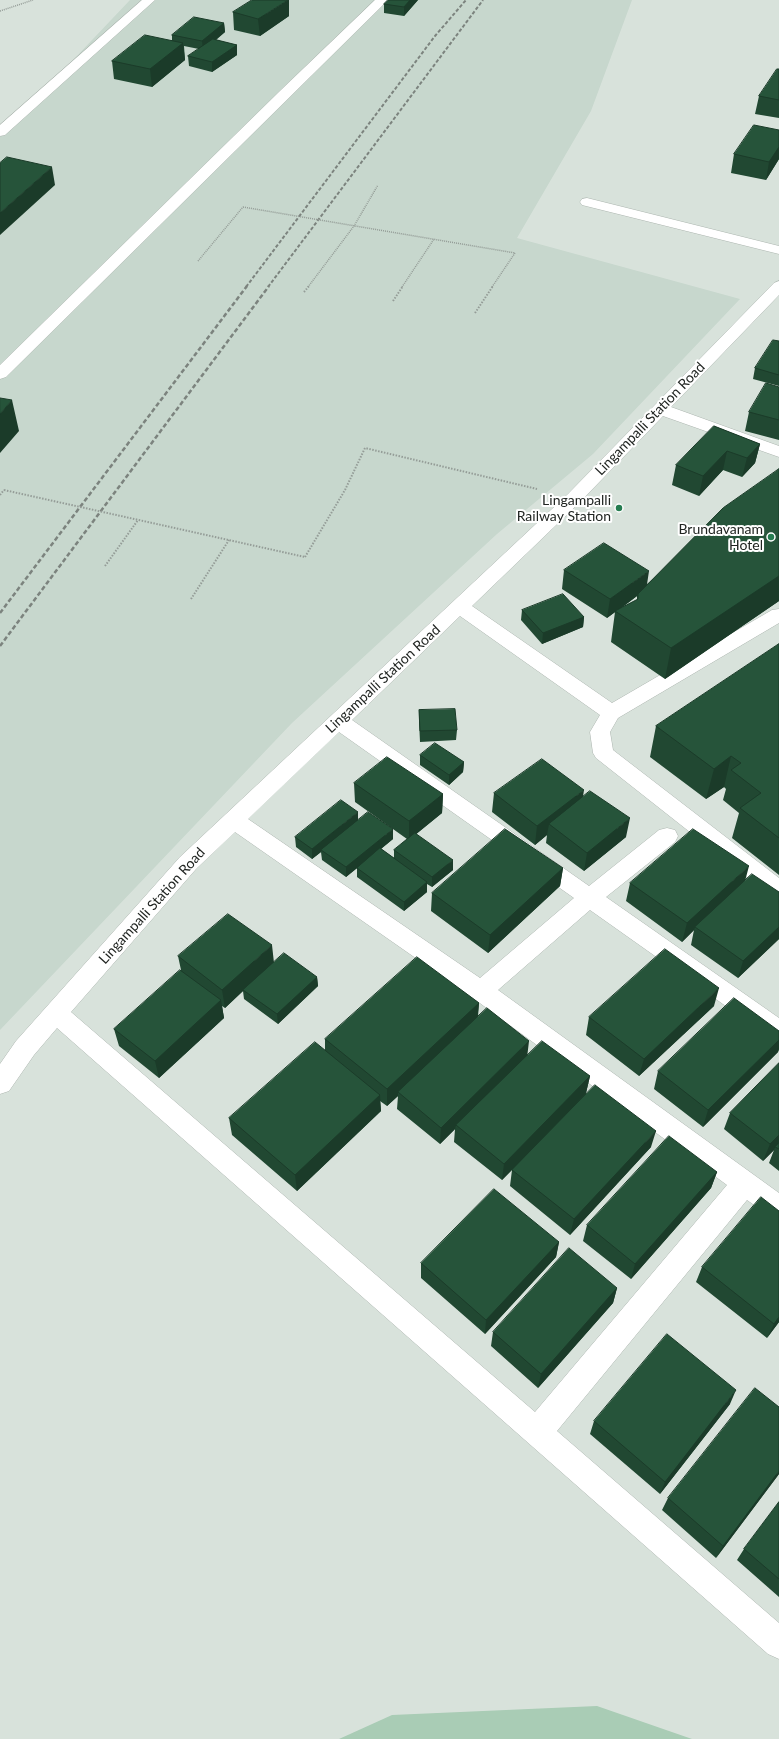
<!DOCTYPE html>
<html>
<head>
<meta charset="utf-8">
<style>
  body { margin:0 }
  canvas { display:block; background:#d8e2db }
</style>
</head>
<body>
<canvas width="779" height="1739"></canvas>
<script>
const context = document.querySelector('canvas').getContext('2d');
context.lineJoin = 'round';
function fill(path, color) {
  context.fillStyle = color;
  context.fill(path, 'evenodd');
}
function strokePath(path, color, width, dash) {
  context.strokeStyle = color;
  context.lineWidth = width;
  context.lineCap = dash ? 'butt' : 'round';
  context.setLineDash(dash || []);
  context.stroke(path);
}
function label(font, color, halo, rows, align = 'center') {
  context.font = font + ' Lato,sans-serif';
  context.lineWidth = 4;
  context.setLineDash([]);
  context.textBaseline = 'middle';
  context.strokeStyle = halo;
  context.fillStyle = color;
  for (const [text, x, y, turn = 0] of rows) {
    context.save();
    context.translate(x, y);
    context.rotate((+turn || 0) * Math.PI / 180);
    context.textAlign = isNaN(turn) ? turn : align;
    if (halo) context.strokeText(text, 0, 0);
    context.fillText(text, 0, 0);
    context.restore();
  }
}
fill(new Path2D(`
  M130,0H632L591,111L517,238L740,299L593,454L497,534L292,723L0,1030V137Z`), '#c7d7cd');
fill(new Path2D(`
  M597,1706L692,1739H339L392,1715Z`), '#a9ccb5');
const minor = new Path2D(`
  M142,0H155L5,135L0,136V125Z
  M375,0H388L6,377L0,379V365L281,90Z
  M587,198L779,246V254L582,205L580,202L582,199Z
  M779,281V295L671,407L779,446V457L663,416L580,502L472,606L612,703L772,610L779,609V623L618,718L610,732L613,750L779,878V899L771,896L596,758L593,753L590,732L600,715L460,616L352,720L589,886L659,830L667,828L675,830L678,836L675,842L606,897L779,1018V1041L771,1038L590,910L498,990L779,1193V1220L770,1216L747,1200L557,1431L779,1623V1659L768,1654L57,1028L34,1055L9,1091L0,1094V1064L16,1041L180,857L568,494L774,283ZM339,732L574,898L480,978L248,819ZM235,832L473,998L727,1185L535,1412L71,1012L196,869Z`);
strokePath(minor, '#acb5af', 1);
strokePath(new Path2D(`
  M0,11L33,0
  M198,261L243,207
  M308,287L354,226L378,185
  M402,287L434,239
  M492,287L515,253`), '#949c97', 1.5, [1, 1]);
strokePath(new Path2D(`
  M304,292L309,286
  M393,301L403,286
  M475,313L493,286
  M0,495L4,490
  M305,557L345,490L365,448L537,489
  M105,566L138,520
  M191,599L229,540`), '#949c97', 2, [1.5, 1.5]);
fill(minor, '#fff');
strokePath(new Path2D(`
  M246,287L435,36L466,0
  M268,287L483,0`), '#7c837e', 2, [3.5, 2]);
strokePath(new Path2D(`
  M0,613L247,286
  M0,646L269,286`), '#7c837e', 2.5, [4.5, 2.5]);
strokePath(new Path2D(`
  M243,207L515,253`), '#949c97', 1.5, [1, 1]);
strokePath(new Path2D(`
  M4,490L305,557`), '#949c97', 2, [1.5, 1.5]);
fill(new Path2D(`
  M418,0L404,16L384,13V4Z
  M233,12L289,16L260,36L234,30Z
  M224,23L225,32L216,40L237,45V55L212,72L189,66L188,56L199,49L184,46L185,60L152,87L114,79L112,61L172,40V35Z
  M779,69V118L755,114L759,96Z
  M779,130V159L766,180L731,173L734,154Z
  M779,341V386L753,379L755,368Z
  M779,387V440L745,431L749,412Z
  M714,426L760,444L755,463L742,477L723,470L699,496L672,485L676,465Z
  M779,469V601L665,679L611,642L615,612L607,618L562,589L564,570L646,585ZM637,596V600L619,610Z
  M522,610L584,617L583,627L542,644L521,620Z
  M779,644V875L732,838L739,813L723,800L726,789L724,787L706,799L650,757L656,726Z
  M419,710L457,730L456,740L420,742L419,721Z
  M420,755L464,762L463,772L449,785L420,765Z
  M354,783L443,794L442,813L416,834L453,870L432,887L427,884V892L404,911L357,877V868L346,877L322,860L321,852L312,859L296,847L295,837L358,821L393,839L381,849L394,858V850L407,839L355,802Z
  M494,793L583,796L626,837L584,871L546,843L547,835L535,845L492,812Z
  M563,868L560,886L488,953L431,911L432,893Z
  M745,881L779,892V939L738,978L691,945L694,930L682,942L626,901L630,883Z
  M178,956L274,962L317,977L318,986L278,1024L244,999L243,991L225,1008L222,1006L224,1018L159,1078L119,1046L114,1029L181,970Z
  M479,1003L478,1017L528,1055L590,1076L586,1093L651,1147L570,1235L510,1186L512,1170L502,1180L454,1142L455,1129L440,1144L397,1109L398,1096L387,1106L380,1101L381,1111L297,1191L232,1135L229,1118L325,1050V1039Z
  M714,1006L639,1076L586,1035L589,1017Z
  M779,1031V1049L778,1052L703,1127L654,1089L658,1071Z
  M779,1063V1171L769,1163L774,1150L763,1161L724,1129L730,1113Z
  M717,1172L711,1188L631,1279L583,1241L587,1225Z
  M779,1211V1322L767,1338L696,1282L702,1267Z
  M559,1242L556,1257L485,1334L421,1278V1263Z
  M617,1288L613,1303L538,1388L491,1346L493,1332Z
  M730,1404L660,1494L590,1434L594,1421Z
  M779,1474L716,1558L662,1510L668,1498Z
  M779,1502V1597L737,1560L744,1549Z`), '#214832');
fill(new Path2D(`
  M288,0H289V16L260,36L258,19Z
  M410,0H418L404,16V7Z
  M224,23L225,32L203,50L202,41Z
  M183,43L185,60L152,87L150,69Z
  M237,45V55L212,72V62Z
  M779,147V159L766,180L769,162Z
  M52,167L55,185L0,235V213Z
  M12,400L19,431L0,453V414Z
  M760,444L755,463L742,477L747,458Z
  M727,451L723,470L699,496L703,476Z
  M649,571L646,591L638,594L637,596L607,618L610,599Z
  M779,576V601L665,679L671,648Z
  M584,617L583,627L542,644L543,633Z
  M731,756L724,787L706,799L714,769Z
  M464,762L463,772L449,785V775Z
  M584,790L581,809L549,824L547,835L535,845L537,826Z
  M443,794L442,813L409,840V821Z
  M358,812V822L321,850V852L312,859V849Z
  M630,818L626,837L584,871L587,853Z
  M393,829V839L346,877V867Z
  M453,860V870L432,887V877Z
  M749,866L744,885L695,927L694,930L682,942L687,923Z
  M563,868L560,886L488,953L490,935Z
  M427,882V892L404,911V902Z
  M779,927V939L738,978L743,961Z
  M272,945L274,963L243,990V991L225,1008L222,990Z
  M317,977L318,986L278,1024L277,1014Z
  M719,988L714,1006L639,1076L644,1059Z
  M221,1000L224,1018L159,1078L155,1061Z
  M479,1003L477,1021L398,1092V1096L387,1106V1089Z
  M779,1040V1049L778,1052L703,1127L708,1110Z
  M529,1041L527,1058L456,1125L455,1129L440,1144L441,1128Z
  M590,1076L586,1093L502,1180L504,1164Z
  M380,1095L381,1111L297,1191L295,1175Z
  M656,1131L651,1147L570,1235L574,1219Z
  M779,1135V1145L775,1147L774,1150L763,1161L770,1144Z
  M717,1172L711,1188L631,1279L635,1264Z
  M559,1242L556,1257L485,1334L486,1320Z
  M617,1288L613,1303L538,1388L541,1374Z
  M779,1317V1322L767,1338L774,1324Z
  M736,1390L730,1404L660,1494L665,1482Z
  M779,1471V1474L716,1558L723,1546Z`), '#1b3b29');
const building = new Path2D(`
  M252,0H288L258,19L233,12Z
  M388,0H410L404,7L384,4Z
  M194,17L224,23L202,41L172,35Z
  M145,35L183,43L150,69L112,61Z
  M213,39L237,45L212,62L188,56Z
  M777,69H779V100L759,96Z
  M754,125L779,130V147L769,162L734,154Z
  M7,157L52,167L0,213V163Z
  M773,340L779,341V375L755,368Z
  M766,383L779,387V420L749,412Z
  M0,398L12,400L0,414Z
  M714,426L760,444L747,458L727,451L703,476L676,465Z
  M779,469V576L671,648L615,611L638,599V594L723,508Z
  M604,543L649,571L610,599L564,570Z
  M563,594L584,617L543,633L522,610Z
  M779,644V838L740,808L761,793L731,770L741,763L731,756L714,769L656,726Z
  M455,709L457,730L420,731L419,710Z
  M435,743L464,762L449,775L420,755Z
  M387,757L443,794L409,821L354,783Z
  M542,759L584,790L537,826L494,793Z
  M590,791L630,818L587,853L549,824Z
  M341,800L358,812L312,849L295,837Z
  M368,812L393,829L346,867L321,850Z
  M505,829L563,868L490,935L432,893Z
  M693,829L749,866L687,923L630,883Z
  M415,833L453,860L432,877L394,850Z
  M380,848L427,882L404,902L357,868Z
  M752,874L779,892V927L743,961L695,927Z
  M228,914L272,945L222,990L178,956Z
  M665,949L719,988L644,1059L589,1017Z
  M284,953L317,977L277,1014L243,990Z
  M417,957L479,1003L387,1089L325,1039Z
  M180,970L221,1000L155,1061L114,1029Z
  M734,998L779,1031V1040L708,1110L658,1071Z
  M487,1008L529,1041L441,1128L398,1092Z
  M542,1041L590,1076L504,1164L456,1125Z
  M315,1042L380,1095L295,1175L229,1118Z
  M779,1063V1135L770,1144L730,1113Z
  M595,1085L656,1131L574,1219L512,1170Z
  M669,1136L717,1172L635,1264L587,1225Z
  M779,1143V1149L775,1147Z
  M494,1189L559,1242L486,1320L421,1263Z
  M761,1197L779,1211V1317L774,1324L702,1267Z
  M569,1248L617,1288L541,1374L493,1332Z
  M667,1334L736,1390L665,1482L594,1421Z
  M755,1388L779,1407V1471L723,1546L668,1498Z
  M779,1502V1579L744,1549Z`);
fill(building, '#26543a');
strokePath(building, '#1b3b29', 1);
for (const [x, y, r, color] of [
  [619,508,4,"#257c50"],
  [771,537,4,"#257c50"]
]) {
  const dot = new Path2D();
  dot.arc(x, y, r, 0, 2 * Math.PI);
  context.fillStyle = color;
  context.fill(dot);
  strokePath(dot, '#fff', 1.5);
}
label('14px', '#212522', '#fff', [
  ["Lingampalli Station Road",650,419,-46],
  ["Lingampalli Station Road",383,679,-43],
  ["Lingampalli Station Road",152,906,-48]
]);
label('14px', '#212522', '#fff', [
  ["Lingampalli",611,500],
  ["Railway Station",611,516],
  ["Brundavanam",763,529],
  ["Hotel",763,545]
], 'right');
</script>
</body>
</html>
